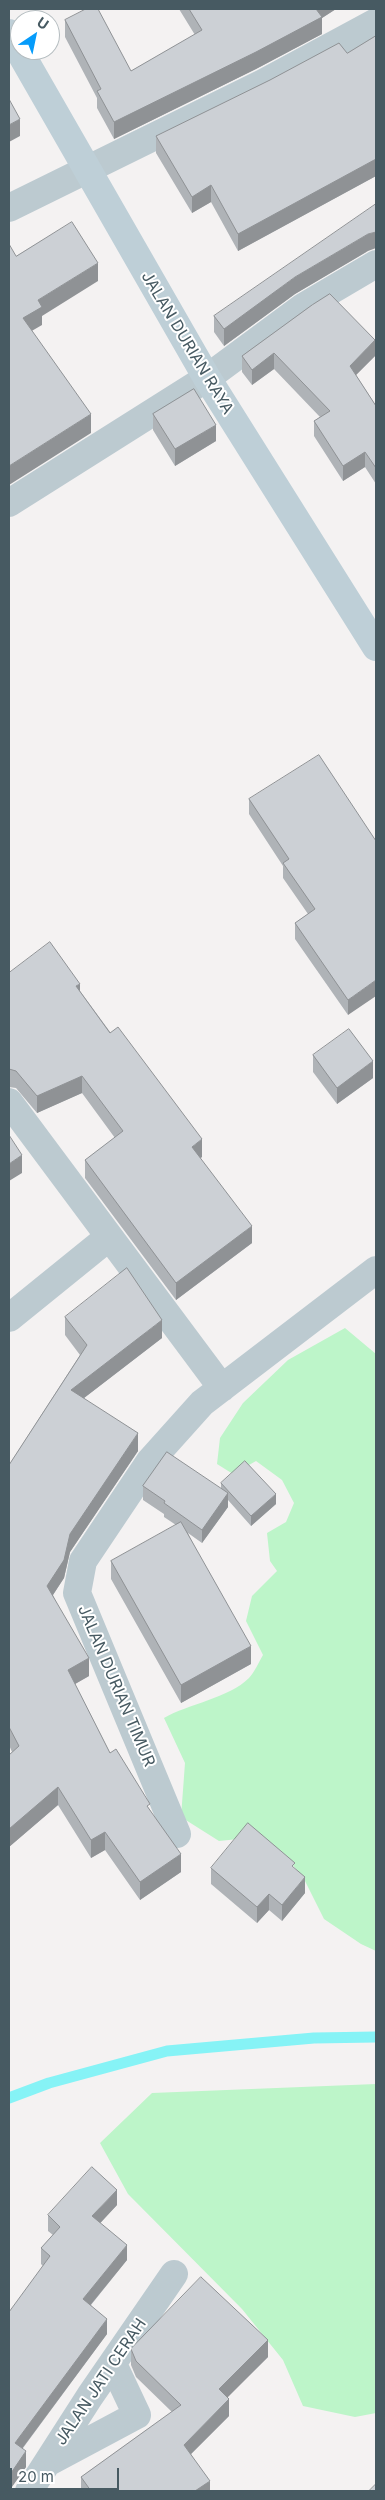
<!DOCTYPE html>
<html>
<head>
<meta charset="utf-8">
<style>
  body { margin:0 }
  #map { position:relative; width:385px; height:2500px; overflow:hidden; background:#f4f2f2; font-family:Inter,sans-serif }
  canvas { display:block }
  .frame { position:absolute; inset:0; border:10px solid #475a62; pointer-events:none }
  .north { position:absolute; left:10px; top:10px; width:50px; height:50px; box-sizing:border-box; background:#fff; border:1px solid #b5bdc0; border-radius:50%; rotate:34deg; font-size:14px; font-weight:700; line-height:20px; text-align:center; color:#475a62 }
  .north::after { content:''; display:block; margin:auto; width:18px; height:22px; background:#069cfb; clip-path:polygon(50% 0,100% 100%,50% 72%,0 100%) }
  .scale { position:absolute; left:10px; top:2468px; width:109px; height:22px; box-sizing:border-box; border:2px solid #475a62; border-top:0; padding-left:6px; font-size:15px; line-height:18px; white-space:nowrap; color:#475a62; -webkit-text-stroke:4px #fff; paint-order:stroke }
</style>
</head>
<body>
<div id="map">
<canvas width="385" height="2500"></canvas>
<div class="frame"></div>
<div class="north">U</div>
<div class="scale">20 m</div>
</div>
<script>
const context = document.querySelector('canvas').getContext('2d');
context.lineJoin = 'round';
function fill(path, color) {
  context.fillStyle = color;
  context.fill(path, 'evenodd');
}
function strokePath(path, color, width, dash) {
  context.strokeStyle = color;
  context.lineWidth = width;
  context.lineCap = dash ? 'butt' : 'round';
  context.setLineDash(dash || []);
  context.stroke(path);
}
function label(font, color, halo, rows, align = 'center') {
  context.font = font + ' Inter,sans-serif';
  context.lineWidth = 4;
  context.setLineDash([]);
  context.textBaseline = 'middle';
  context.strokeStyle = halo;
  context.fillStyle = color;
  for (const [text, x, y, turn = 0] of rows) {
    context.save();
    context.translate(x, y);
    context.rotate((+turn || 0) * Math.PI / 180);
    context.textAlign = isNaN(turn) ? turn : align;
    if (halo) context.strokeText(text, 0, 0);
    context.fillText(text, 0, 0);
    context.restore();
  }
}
fill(new Path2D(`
  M345,1328L376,1354V1951L361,1944L324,1919L305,1881L286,1856L248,1838L219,1841L181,1817L185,1763L164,1718C188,1704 229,1698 249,1678C254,1673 259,1662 263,1655L246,1621L252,1596L277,1571L270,1561L267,1533L286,1522L294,1503L282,1480L256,1461L233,1474L217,1464L220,1438L243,1403L288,1360Z
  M376,2084V2413L355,2417L303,2406L283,2360L242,2309L128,2194L100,2143L152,2093Z`), '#bdf5c9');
strokePath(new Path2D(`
  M9,2098L49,2083L167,2051L314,2038L376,2037`), '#86f3f6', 11);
strokePath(new Path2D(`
  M9,208L263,83L376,22
  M9,503L207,378L303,307L376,264
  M9,1102L222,1388
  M9,1318L109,1237
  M177,1834L77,1593L83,1561L150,1461L202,1403L376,1270
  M49,2462L137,2415L113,2364
  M29,2491L90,2396L174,2274`), '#bccad0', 28);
strokePath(new Path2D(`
  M9,33L207,378L376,647`), '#becfd7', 28);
fill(new Path2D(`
  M179,9H336L322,18V34L256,69L114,139L97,108V98L65,37V20L131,71L195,35Z
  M376,36V176L238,251L211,202L192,213L156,153V136L347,53Z
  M368,251L295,294L224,346L214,332V316Z
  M312,305L375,356L356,375L376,406V484L365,467L343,481L314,436V421L320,417L274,369L252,385L242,372V356Z
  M153,414L216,441L175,466L153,430Z
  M249,799L376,841L348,1015L295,939V923L308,914L283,878V866L249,814Z
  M9,973L80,991L202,1157L200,1158L252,1243L176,1300L85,1178V1160L115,1138L82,1093L37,1113L16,1088L9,1087Z
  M313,1055L373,1078L337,1104L313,1072Z
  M65,1317L162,1338L84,1398L138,1451L70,1552L64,1578L53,1595L89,1676L75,1684L110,1753L150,1810L181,1872L140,1900L105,1850L91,1858L58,1805L9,1847V1755L12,1752L9,1745V1465L80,1355L65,1335Z
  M221,1483L276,1504L251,1526L228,1500V1507L202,1543L188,1533L251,1664L181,1703L111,1579V1561L176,1525L164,1517V1514L143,1500V1486L221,1489Z
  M211,1868L305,1893L282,1921L269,1910L257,1923L211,1884Z
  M117,2205L100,2223L127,2260L91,2305L107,2334L23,2448L26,2467L9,2491L43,2266L41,2264V2248L53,2235L48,2231V2215Z
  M131,2349L268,2357L227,2397L229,2416L191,2454L210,2491H81V2477L172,2412L136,2377L131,2365Z`), '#afb3b7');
fill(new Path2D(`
  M314,9H336L322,18V34L256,69L114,139V122Z
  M20,119V136L9,142V125Z
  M376,159V176L238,251V234Z
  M211,185V202L192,213V197Z
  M376,232V248L368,251L295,294L224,346V329L295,277L368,234Z
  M98,263V281L42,316V325L23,336V318L38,300Z
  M375,340V356L350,381V366Z
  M274,353V369L252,385V370Z
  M91,414V433L9,485V466Z
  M216,425V441L175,466V449Z
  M365,452V467L343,481V466Z
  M376,980V996L348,1015V1000Z
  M80,984V1001L76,986Z
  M373,1061V1078L337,1104V1088Z
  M82,1076V1093L37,1113V1096Z
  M202,1139V1157L192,1164V1147Z
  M22,1155V1173L9,1181V1164Z
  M252,1226V1243L176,1300V1283Z
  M162,1320V1338L71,1408V1390Z
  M138,1433V1451L70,1552L64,1578L47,1604V1586L70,1534Z
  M228,1493V1507L202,1543V1530Z
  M276,1494V1504L251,1526V1516Z
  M251,1646V1664L181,1703V1685Z
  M89,1658V1676L68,1688V1670Z
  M58,1787V1805L9,1847V1829Z
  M105,1832V1850L91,1858V1840Z
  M181,1854V1872L140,1900V1882Z
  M305,1877V1893L282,1921V1905Z
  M269,1894V1910L257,1923V1907Z
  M117,2190V2205L92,2232V2216Z
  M127,2245V2260L83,2314V2299Z
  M107,2319V2334L15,2458V2443Z
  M268,2340V2357L219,2406V2389Z
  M229,2399V2416L184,2461V2445Z
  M26,2451V2467L9,2491V2476Z
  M210,2481V2491H195Z`), '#8f9295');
const building = new Path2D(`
  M86,9H98L131,71L202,30L189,9H316L322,17L256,52L114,122L97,91L101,89L65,20Z
  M376,36V159L238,234L211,185L192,197L156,136L270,80L339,43L347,53Z
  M9,99L20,119L9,125Z
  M376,204V232L368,234L295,277L224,329L214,316Z
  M72,222L98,263L38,300L42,307L23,318L91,414L9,466V244L16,256Z
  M330,294L375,340L350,366L376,406V468L365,452L343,466L314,421L330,411L274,353L252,370L242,356L312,305Z
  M194,389L216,425L175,449L153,414Z
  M319,755L376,841V980L348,1000L295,923L315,909L283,863L289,859L249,799Z
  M50,942L80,984L76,986L110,1033L118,1027L202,1139L192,1147L252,1226L176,1283L85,1160L123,1131L82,1076L37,1096L16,1071L9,1069V973Z
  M349,1029L373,1061L337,1088L313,1055Z
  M9,1135L22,1155L9,1164Z
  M127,1268L162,1320L71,1390L138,1433L70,1534L64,1560L47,1586L89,1658L68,1670L110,1753L116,1749L150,1804L147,1806L181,1854L140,1882L105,1832L91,1840L58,1787L9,1829V1755L19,1746L9,1727V1465L87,1345L65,1317Z
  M167,1452L228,1493L202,1530L164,1503L165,1501L143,1486Z
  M245,1461L276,1494L251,1516L221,1483Z
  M181,1522L251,1646L181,1685L111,1561Z
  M248,1823L295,1863L292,1866L305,1877L282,1905L269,1894L257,1907L211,1868Z
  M92,2167L117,2190L92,2216L127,2245L83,2299L107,2319L15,2443L26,2451L9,2476V2312L50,2256L41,2248L60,2227L48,2215Z
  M201,2277L268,2340L219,2389L229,2399L184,2445L210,2481L195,2491H91L81,2477L181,2405L136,2361L131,2349Z
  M376,2484V2491H369Z`);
fill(building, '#ccd0d5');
strokePath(building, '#8f9295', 1);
label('16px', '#475a62', '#fff', [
  ["JALAN DURIAN RAYA",187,343,59],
  ["JALAN DURIAN TIMUR",116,1686,67],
  ["JALAN JATI CERAH",101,2382,-56]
]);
</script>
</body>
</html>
